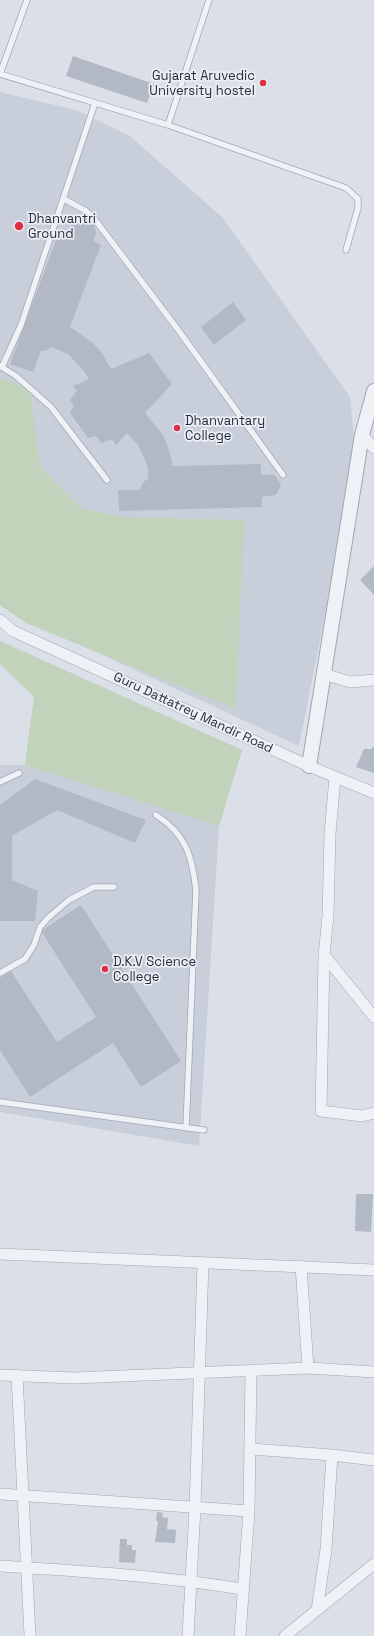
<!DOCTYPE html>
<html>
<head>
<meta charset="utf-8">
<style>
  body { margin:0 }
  canvas { display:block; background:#dbe0e8 }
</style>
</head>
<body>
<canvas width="374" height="1636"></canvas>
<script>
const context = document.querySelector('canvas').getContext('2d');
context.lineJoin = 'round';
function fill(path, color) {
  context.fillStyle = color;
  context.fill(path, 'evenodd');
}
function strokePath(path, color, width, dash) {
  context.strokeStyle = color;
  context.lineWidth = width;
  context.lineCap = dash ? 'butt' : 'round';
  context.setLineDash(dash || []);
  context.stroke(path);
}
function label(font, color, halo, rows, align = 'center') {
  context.font = font + ' "Space Grotesk",sans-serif';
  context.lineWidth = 3.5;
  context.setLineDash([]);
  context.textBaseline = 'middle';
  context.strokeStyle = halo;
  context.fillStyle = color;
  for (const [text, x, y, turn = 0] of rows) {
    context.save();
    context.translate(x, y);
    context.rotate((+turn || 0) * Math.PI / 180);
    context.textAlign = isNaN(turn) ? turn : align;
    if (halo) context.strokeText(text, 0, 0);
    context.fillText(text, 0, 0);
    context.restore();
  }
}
fill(new Path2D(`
  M0,92L76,110L130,136L223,218L350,397L356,460L299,746L16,615L0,605Z
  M0,641L242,750L219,826L199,1146L0,1112V765H25L34,697L0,664Z`), '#c9cfda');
fill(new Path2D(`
  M0,378L30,390L40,466L81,508L122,517L244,520L236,709L26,623L0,605Z
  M0,641L242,750L219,826L25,765L34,697L0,664Z`), '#c1d3bb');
fill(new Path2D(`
  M73,56L154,84L147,103L66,76Z
  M83,218L94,224L96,233L93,241L101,245L70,327L93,343L102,353L111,369L149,353L172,384L145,413L163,435L168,447L173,466L261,464V474L275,475L281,485L276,495L262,497V507L119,511L118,490H140L143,482L148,479V467L138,445L127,433L116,445L112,439L101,443L96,436L88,438L70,413L74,406L70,400L77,391L73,386L89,379L84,371L68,354L52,347L45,351H41L33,372L10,364L60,229L68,232L74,220Z
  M233,302L246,320L214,345L201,327Z
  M374,566V595L360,580Z
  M374,746V773L356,767L364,749H371Z
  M35,779L146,820L135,843L57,810L12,836V880L38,891L35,921H0V805Z
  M81,905L181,1061L141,1087L113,1043L30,1097L0,1050V978L11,971L57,1042L96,1017L41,931Z
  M356,1194H373L371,1232L355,1231Z
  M157,1512L163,1513L162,1517L168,1518L167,1529L176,1530L175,1543L155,1542L158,1521H156Z
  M120,1539H127V1545H132V1550H136L135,1563L119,1562Z`), '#b2b9c5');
const service = new Path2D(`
  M0,74L168,125L346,188L358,199V208L346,250
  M0,74L27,0
  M168,125L209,0
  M64,199L86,211L96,221L179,331L283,475
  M0,366L16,376L51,407L107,480
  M2,367L21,325L95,103
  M0,782L19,773
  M156,815C186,834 192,856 196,890L186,1128
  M0,973L25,959L34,945L40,927L49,917L69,900L94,887H114
  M0,1102L204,1130`);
const minor = new Path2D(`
  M362,435L374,448
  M0,620L13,631L309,766L374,793
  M324,674L350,682L374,680
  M335,777L330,834L328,916L324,955L321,1111L362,1116L374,1113
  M324,955L374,1017
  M0,1254L374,1270
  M301,1266L308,1368
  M0,1375L75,1378L308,1368L374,1372
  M17,1375L30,1636
  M251,1449L332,1455L374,1460
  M0,1494L249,1511
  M0,1566C81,1571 162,1576 242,1589
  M317,1610L326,1549L332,1455
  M188,1636L195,1508L203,1263
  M240,1636L249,1511L251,1370
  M285,1636L374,1564`);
const tertiary = new Path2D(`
  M309,766L362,435L374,391`);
strokePath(service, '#a0a7b2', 7);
strokePath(minor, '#a0a7b2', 12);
strokePath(tertiary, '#a0a7b2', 16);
strokePath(service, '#eef1f6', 5.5);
strokePath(minor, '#eef1f6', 11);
strokePath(tertiary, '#eef1f6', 14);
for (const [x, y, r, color] of [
  [263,83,4,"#dd3046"],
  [19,226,5,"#dd3046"],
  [177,428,4,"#dd3046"],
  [105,969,4,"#dd3046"]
]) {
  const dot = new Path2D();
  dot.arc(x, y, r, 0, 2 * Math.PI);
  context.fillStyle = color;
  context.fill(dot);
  strokePath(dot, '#ebeff5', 1.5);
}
label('13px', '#242d3f', '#ebeff5', [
  ["Gujarat Aruvedic",255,76,"right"],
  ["University hostel",255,91,"right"],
  ["Dhanvantri",28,219],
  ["Ground",28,234],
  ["Dhanvantary",185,421],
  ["College",185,436],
  ["D.K.V Science",113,962],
  ["College",113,977]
], 'left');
label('13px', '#242d3f', '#ebeff5', [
  ["Guru Dattatrey Mandir Road",193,713,25]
]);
</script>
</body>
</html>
